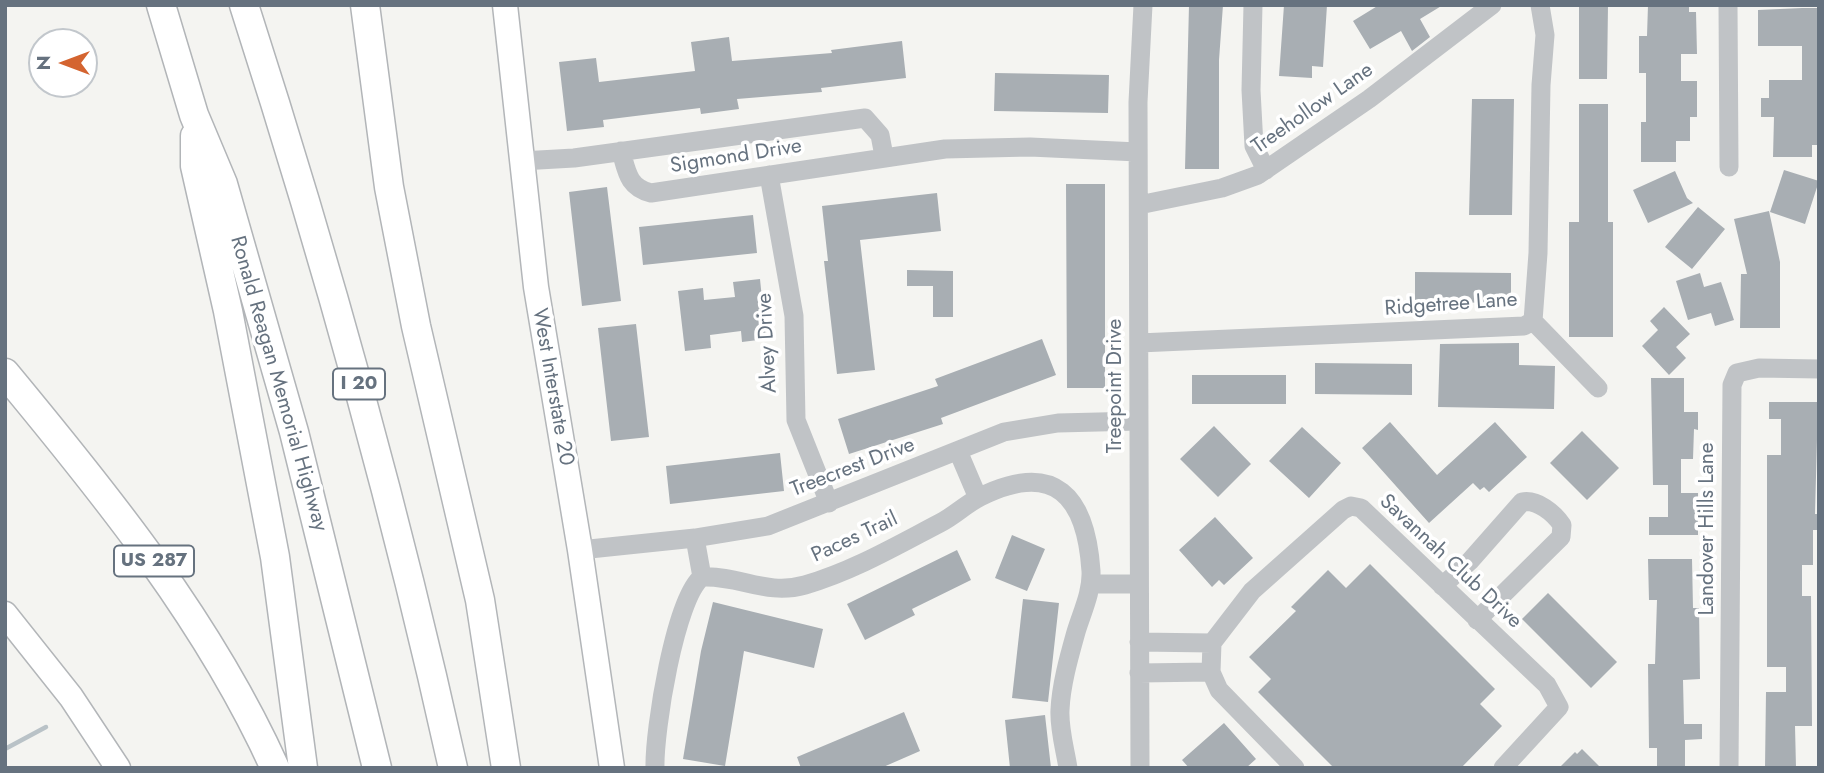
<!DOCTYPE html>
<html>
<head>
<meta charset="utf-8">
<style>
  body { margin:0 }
  #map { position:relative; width:1824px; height:773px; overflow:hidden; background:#f4f4f1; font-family:Jost,sans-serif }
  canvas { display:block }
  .frame { position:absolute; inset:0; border:7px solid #66727f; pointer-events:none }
  .north { position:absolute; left:28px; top:28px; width:70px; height:70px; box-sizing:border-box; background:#fff; border:2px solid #c2c7cc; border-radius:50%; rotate:270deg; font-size:19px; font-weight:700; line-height:28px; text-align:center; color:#66727f }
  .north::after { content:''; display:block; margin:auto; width:24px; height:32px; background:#d46430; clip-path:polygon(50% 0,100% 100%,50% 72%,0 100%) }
</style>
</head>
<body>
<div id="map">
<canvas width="1824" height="773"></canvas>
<div class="frame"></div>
<div class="north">N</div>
</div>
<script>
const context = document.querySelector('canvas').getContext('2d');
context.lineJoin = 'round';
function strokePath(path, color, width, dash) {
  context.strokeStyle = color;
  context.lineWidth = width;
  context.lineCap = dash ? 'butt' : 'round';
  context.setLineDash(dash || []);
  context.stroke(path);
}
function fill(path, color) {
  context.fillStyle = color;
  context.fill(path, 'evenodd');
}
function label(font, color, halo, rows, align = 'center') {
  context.font = font + ' Jost,sans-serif';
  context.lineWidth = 7;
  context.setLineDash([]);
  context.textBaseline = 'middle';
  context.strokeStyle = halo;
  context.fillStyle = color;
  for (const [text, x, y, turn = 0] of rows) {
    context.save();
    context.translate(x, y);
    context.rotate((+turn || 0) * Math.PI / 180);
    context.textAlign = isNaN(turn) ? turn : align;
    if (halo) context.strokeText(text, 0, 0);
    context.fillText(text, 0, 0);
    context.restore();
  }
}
strokePath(new Path2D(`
  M5,749L46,727`), '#b9c2c7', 4.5);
fill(new Path2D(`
  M1189,5H1223L1219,60V169H1185Z
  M1284,5H1327L1323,67L1312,66V78L1279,76Z
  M1379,5H1443L1420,19L1430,37L1412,51L1401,31L1370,49L1353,21Z
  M1579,5H1608L1607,79H1579Z
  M1648,5H1689V12H1696L1697,54H1681V81H1697V117H1690V141H1676V162H1641V122H1646V73H1639V36H1647Z
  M1802,8H1819V145H1812V157H1773L1774,117H1761V98H1769V80H1802V46H1758V10Z
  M729,37L732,61L832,53L831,50L902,41L906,78L821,88L822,92L737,99L739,109L701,114L700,108L603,120L604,127L567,131L559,62L596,58L599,82L695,71L691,42Z
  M995,73L1109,75L1108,113L994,111Z
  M1472,99H1514L1512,215H1469Z
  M1579,104H1608V222H1613V337H1569V222H1579Z
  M1784,170L1819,181L1805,224L1770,212Z
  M1675,171L1687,198L1693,203L1648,223L1633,190Z
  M1066,184H1105V388H1067Z
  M607,187L621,301L582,306L569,192Z
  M937,193L941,231L860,240L875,370L837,374L824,261H828L822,206Z
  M1698,207L1725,229L1692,269L1665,247Z
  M1769,211L1780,262V328H1740L1741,274H1747L1734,219Z
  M753,215L757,253L643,265L639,227Z
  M907,270L953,271V317H933V286H907Z
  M1415,272L1511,273V303L1415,302Z
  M1700,273L1704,287L1721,282L1734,320L1715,326L1711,313L1688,320L1676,281Z
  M760,279L766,339L742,342L741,331L710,335L711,348L685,351L678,291L703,288L704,300L735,297L733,282Z
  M1664,307L1690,334L1676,347L1686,358L1669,375L1642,346L1658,330L1650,321Z
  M636,324L649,437L611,441L598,328Z
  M1042,339L1056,375L941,418L943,424L849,454L838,419L938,386L935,379Z
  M1519,343V365L1555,366L1554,409L1438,407L1440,344Z
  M1315,363L1412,364V395L1315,394Z
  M1192,375H1286V404H1192Z
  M1651,378H1684V412H1698V430L1694,429L1693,459H1681V493H1698V535H1649V517H1668V485H1653Z
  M1769,402H1818L1815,514H1819V530H1813V565H1802V596H1811L1812,726H1795L1796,768H1765L1766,692H1786V667H1767V455H1781V419H1769Z
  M1390,422L1437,475L1495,422L1527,457L1489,492L1484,487L1480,490L1473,483L1429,523L1362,448Z
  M1214,426L1251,464L1218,497L1180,459Z
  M1302,427L1341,463L1309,498L1269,461Z
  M1582,431L1619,468L1587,500L1550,463Z
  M780,453L784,491L670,504L666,466Z
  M1215,517L1253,558L1224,585L1219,580L1212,587L1179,550Z
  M1012,535L1045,549L1027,591L995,578Z
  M957,550L971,580L912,609L915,615L865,640L847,604Z
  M1648,559H1692L1693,608H1699L1700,679L1683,680L1684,724H1702V739L1685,740V768H1657V748H1649L1648,664H1655L1657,600H1649Z
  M1370,564L1495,689L1480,704L1502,726L1461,768H1334L1258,692L1271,679L1249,657L1296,611L1291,607L1328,570L1346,588Z
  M1548,593L1617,662L1591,688L1522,619Z
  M1023,599L1059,603L1048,702L1012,698Z
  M713,602L823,629L814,668L744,651L725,766L683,759L701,651Z
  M904,712L920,751L881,768H801L797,757Z
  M1045,715L1051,768H1010L1005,720Z
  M1224,723L1256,759L1246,768H1189L1182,760Z
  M1582,749L1601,768H1559L1575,752L1577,754Z`), '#a8aeb3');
const major = new Path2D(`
  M505,5L536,287L580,550L612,768
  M5,614L71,697L118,768`);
const highway = new Path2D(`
  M161,5L194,115L223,184L294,432L377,768
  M244,5C325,256 396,510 453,768
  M365,5L389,187L416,326L480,600L506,768
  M195,136V166L228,311L275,557L303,768
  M5,373C107,496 209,622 275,768`);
strokePath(major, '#b3b6b9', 27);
strokePath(highway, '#b2b5b8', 31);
strokePath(new Path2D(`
  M1253,5L1251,90L1254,146L1266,170
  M1728,5L1729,167
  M621,151C627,172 628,187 651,193L945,149L1030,147L1138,152
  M521,161L574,158L865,118L880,135L884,156
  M769,175L794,316L796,420L829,503
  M1139,205L1222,188L1258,175L1369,99L1492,5
  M1533,321L1598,388
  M1139,343L1524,326L1533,321L1538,253L1541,85L1545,35L1540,5
  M958,451L978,498
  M695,538L702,577
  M580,550L695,538L768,526L1004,432L1058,423L1139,421
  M1092,584H1139
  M1442,586L1470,561L1522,502C1537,499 1554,513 1562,525L1561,537L1477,620
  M1139,642L1212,643
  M1212,643L1252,591L1343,510L1351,506L1361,508L1547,685L1559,707L1503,768
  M1212,643L1211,672L1219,690L1295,768
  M1139,673L1211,672
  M655,768C654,731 675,598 702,577C740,575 766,596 805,585C853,571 896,546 940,523C954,516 966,504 980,497C1055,460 1086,496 1091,571C1092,592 1082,612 1076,632C1069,657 1061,685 1060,710C1059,729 1065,749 1068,768
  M1140,768L1138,102L1143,5
  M1729,768L1732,385L1737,373L1759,368L1819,369`), '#c0c3c6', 19);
strokePath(major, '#fff', 24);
strokePath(highway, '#fff', 28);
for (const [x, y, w] of [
  [359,384,52],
  [154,561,80]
]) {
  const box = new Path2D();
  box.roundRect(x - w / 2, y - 15.5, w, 31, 5);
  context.fillStyle = '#fff';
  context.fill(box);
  strokePath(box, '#66727f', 2);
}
label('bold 19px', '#66727f', null, [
  ["I 20",359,384],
  ["US 287",154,561]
]);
label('21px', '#66727f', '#fff', [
  ["Treehollow Lane",1313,109,-35],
  ["Sigmond Drive",736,157,-9],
  ["Ridgetree Lane",1451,305,-4],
  ["Alvey Drive",768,343,-93],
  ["Ronald Reagan Memorial Highway",278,384,74],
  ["Treepoint Drive",1116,386,-90],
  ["West Interstate 20",552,387,80],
  ["Treecrest Drive",853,468,-21],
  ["Landover Hills Lane",1708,529,-90],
  ["Paces Trail",855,538,-25],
  ["Savannah Club Drive",1450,562,43]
]);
</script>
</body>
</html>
